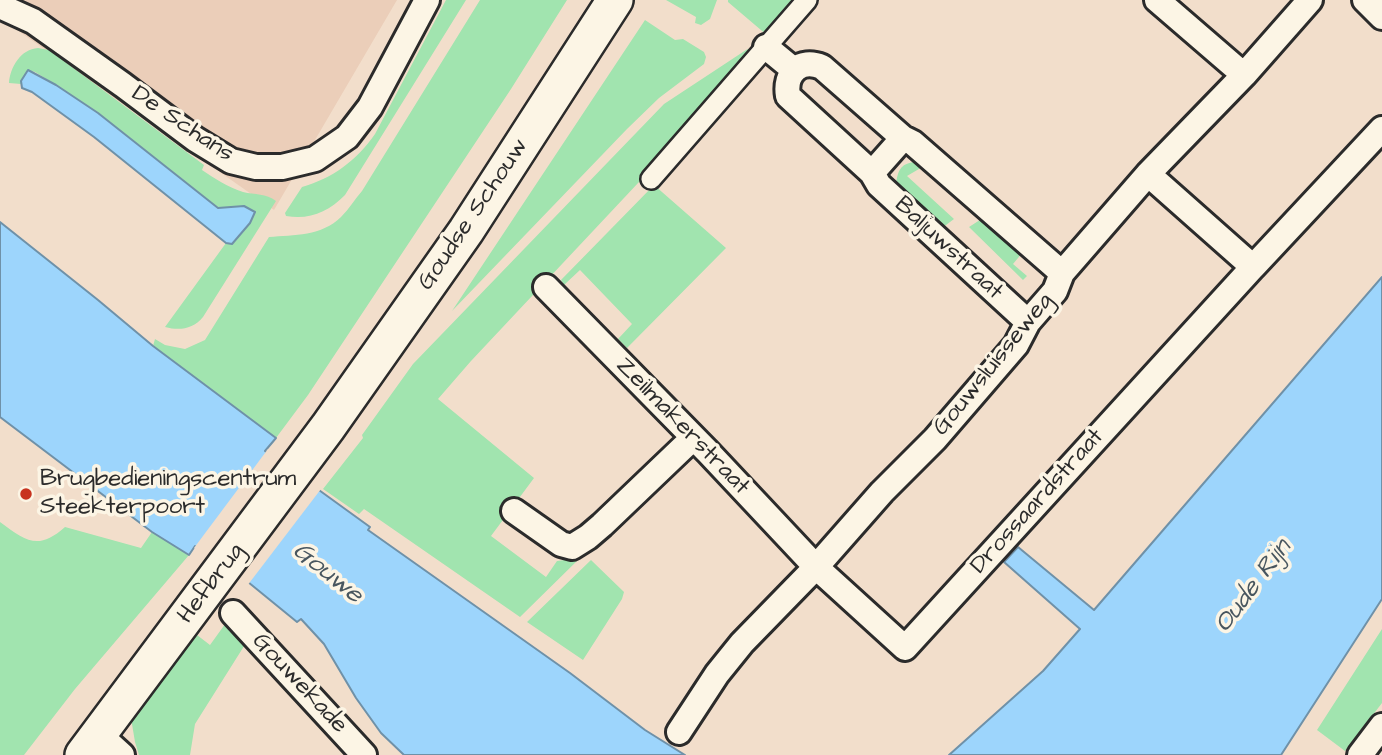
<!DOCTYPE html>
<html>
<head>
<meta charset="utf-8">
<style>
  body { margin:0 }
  canvas { display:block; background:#f2decb }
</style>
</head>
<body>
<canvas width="1382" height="755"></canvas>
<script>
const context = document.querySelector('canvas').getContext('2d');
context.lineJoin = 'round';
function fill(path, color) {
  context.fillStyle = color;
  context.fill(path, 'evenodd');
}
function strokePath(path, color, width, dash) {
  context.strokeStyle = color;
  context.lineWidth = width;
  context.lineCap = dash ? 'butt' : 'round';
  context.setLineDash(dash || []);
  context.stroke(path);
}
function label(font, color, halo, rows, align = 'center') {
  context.font = font + ' "Architects Daughter",sans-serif';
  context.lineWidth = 7;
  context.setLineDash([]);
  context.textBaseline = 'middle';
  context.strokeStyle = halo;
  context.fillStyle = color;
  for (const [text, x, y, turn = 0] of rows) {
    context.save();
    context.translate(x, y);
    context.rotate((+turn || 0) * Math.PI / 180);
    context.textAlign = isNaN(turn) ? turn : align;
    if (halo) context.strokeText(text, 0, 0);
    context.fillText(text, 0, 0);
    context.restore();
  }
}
fill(new Path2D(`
  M0,0H397L274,210L0,18Z`), '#ebceb9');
fill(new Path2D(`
  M446,0H466L345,195C328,212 310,220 286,216L285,213L302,187C333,178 356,161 375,134Z
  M480,0H567L511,89L308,395L276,438L153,346L155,339L165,345L185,349L205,340L269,237C294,235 322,236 341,217C349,209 355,199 362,191Z
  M666,0H717L710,19L701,25L695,23L696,17Z
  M728,0H799L768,36L728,2Z
  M645,20L675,40L683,39L704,52L706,57L704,64L659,98L627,129L452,311Z
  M753,47L756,50L646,176L639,182L471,361L438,399L534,478L491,536L546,577L557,561L580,558L520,617L364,509L359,514L323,489L363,438L362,435L413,364L664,104L746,50Z
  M38,48L49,50L204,165L202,170C215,179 228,187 243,192C255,195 266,193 276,201L203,317C193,329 180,331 165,327L226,243L228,244L243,206L218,208C158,162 101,111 35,72L28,70L21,81V84L9,83C10,67 21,49 38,48Z
  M914,162L924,166L907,176L954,219L942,228L896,184C898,171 900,164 914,162Z
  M654,185L726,248L627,348L618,339L632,324L580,270L564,285L561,280Z
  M983,218L1023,252L1013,264L1027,276L1023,280L969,227Z
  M0,522C26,541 38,551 65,527L141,548L152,532L189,555L75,689L24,755H0Z
  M591,560L624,592L622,599L583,660L527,622Z
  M228,620L246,643L195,724L190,755H139L135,742L131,718L197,635L210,645Z
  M1382,629V703L1345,751L1317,730Z`), '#a1e4af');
const water = new Path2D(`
  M28,70L56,85L98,113L218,208L244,206L255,212L250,223L232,244L226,243L94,137L32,92L22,88L21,81Z
  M0,222L98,300L153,346L276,438L265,451L370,527L368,530L570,673L645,730L685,755H404L381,733L356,698L324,644L301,619L297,622L248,582L195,546L189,555L152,532L0,417Z
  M1382,277V599L1281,755H949L1043,671L1080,629L1004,562L1018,547L1094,610Z`);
fill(water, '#9dd5fc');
strokePath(water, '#6f91a8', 2);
fill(new Path2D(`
  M268,449L321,489L247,586L194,548Z`), '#f2decb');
const pedestrian = new Path2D(`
  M651,179L807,0`);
const minor = new Path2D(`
  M1157,0L1244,75
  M1365,0L1382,17
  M0,6L33,21L123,85L195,139L231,161L256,167H282L315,159L347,137L370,107L427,0
  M766,47L794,70
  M872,173L903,138
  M1253,267L1382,129
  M546,287L708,452L816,567L905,648L1253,267L1148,174
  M1028,322L879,185L872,173L788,96C784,73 800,58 822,67L903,138L913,143L1062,273
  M514,511L561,544L572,547L588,537L602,525L693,438
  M233,613L364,755
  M679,732L717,674L742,643L816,567L882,492L935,439L1016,345L1028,322L1055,291L1062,273L1148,174L1244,75L1310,0
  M99,734L122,755
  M1360,755L1382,726`);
const secondary = new Path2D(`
  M83,755L328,427L466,231L615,0`);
strokePath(pedestrian, '#2b2b2b', 24);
strokePath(minor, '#2b2b2b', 30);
strokePath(secondary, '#2b2b2b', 40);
strokePath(pedestrian, '#fcf5e5', 19);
strokePath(minor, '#fcf5e5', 24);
strokePath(secondary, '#fcf5e5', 35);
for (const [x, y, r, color] of [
  [26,494,7,"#c8321e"]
]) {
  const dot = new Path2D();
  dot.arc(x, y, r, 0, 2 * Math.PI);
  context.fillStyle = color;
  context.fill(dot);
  strokePath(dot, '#fcf5e5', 2.5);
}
label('24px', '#2b2b2b', '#fcf5e5', [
  ["De Schans",182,125,34],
  ["Goudse Schouw",474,215,-56],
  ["Baljuwstraat",948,249,43],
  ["Gouwsluisseweg",994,365,-51],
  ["Zeilmakerstraat",682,427,46],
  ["Drossaardstraat",1038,502,-48],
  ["Hefbrug",212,584,-53],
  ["Gouwekade",299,684,47]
]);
label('24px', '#2b2b2b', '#fcf5e5', [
  ["Brugbedieningscentrum",40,480],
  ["Steekterpoort",40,508]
], 'left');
label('italic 26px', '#48565f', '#fcf5e5', [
  ["Gouwe",327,574,39],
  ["Oude Rijn",1254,587,-53]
]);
</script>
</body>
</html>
